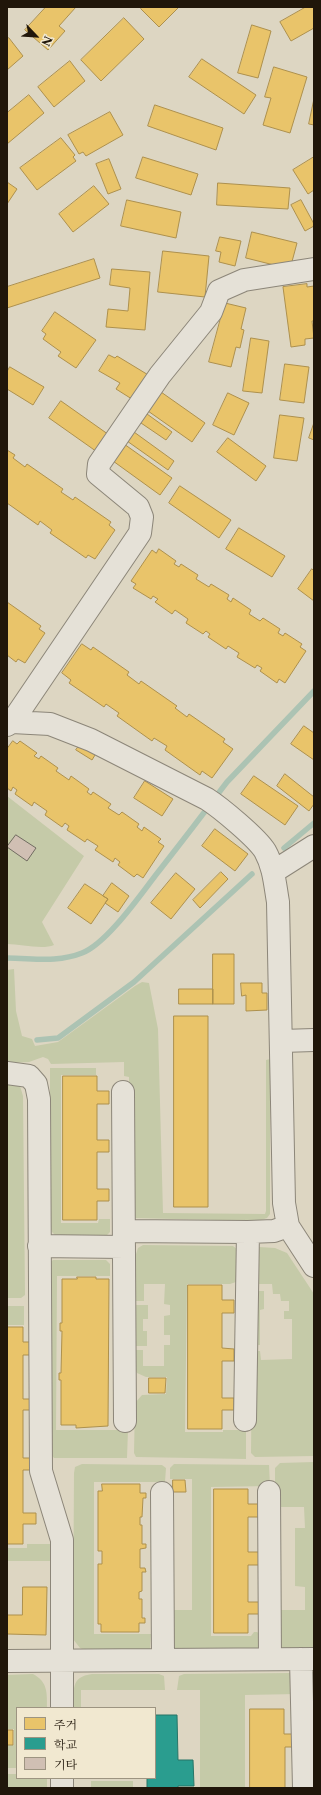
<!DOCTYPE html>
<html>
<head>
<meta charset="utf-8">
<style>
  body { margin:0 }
  #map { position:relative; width:321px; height:1795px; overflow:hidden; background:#ddd6c2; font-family:"Libre Caslon Text","Noto Serif KR",serif }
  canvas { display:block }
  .frame { position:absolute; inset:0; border:8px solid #20160a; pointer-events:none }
  .legend { position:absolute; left:16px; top:1707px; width:140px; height:72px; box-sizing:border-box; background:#f1e8d0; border:1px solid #9d9481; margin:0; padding:5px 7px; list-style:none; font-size:12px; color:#20160a }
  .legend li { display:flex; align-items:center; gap:8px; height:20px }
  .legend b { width:20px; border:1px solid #9d9481 }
  .north { position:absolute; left:16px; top:16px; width:40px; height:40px; -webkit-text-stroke:3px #f1e8d0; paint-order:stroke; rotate:115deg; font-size:11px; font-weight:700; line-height:16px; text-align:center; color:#20160a }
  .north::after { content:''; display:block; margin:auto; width:14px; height:18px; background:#20160a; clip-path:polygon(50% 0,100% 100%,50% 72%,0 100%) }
</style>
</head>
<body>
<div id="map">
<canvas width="321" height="1795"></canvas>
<div class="frame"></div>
<ul class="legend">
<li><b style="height:11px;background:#e9c46a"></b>주거</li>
<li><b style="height:11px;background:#2a9d8f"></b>학교</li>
<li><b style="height:11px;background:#d0bfb3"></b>기타</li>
</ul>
<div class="north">N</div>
</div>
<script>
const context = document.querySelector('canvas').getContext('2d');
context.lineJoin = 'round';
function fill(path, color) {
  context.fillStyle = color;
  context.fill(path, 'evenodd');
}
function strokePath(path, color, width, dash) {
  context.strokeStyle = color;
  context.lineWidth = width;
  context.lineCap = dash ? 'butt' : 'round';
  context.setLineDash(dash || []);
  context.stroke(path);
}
fill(new Path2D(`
  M7,796L84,856L42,922L54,945C42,950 21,944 7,944Z
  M14,969L16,1011L22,1036L32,1039L35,1046L58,1042L135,986L142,982L149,983L158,1029L163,1213L265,1214L266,1211V1060L270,1059V1214L267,1218L258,1221L134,1218L130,1209L129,1077L124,1076V1062L51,1064L48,1059L43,1057L29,1062L7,1063V970Z
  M50,1068H96V1075H61V1223H98L99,1219H110V1232L104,1238L56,1236L52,1232L50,1226Z
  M7,1082L20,1086L23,1096L25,1295L21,1298H7Z
  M143,1245L233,1246L237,1249L239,1276L236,1282L230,1284H187L185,1432H223V1430H246V1459L136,1457L134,1453L135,1403L142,1395L166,1394L167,1377H146L137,1373L135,1369V1350H143V1366H164V1345H170V1335H164V1316L170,1315V1305L164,1304L165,1284H144V1301H135L136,1254L138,1248Z
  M259,1247L275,1248L287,1253L314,1294V1456L255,1457L251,1453L252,1351H260L261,1360L292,1359V1319H284V1311H289V1301H281L280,1294H273L272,1284H253L256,1250Z
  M53,1260H106L110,1264V1276H57L56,1430H128L127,1458H54L48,1451L49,1263Z
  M253,1291H264V1309L260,1310V1345H253Z
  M136,1305H148V1319H143V1331H147V1346H135Z
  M7,1306H24V1325H7Z
  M314,1462V1650L281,1651L275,1610H305V1587L295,1586V1528H305L304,1507H275V1468L280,1463Z
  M82,1464L162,1465L166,1468L165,1482H94V1634H151L150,1649L85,1650L80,1648L73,1639L74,1473L75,1467Z
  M174,1464L269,1465L270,1486L211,1487V1636H251L254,1632H257L260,1634V1645L256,1650L168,1651V1610H192V1479H170V1468Z
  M27,1544H50L51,1561H7V1548H27Z
  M290,1673L294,1676L297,1694L245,1695V1788H200V1690H177L179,1676L184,1674Z
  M33,1674C48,1682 47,1693 47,1708H17V1768H7V1745H14V1729H7V1675Z
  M92,1674H159L164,1676L165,1690H81V1708H74C74,1690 70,1677 92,1674Z
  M7,1774H17V1778H47V1788H7Z
  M91,1781H133V1788H91Z`), '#c5caa8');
const homes = new Path2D(`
  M46,7H76L59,26L65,31L48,50L25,30Z
  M142,7H179L159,27L141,9Z
  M306,7H314V28L291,41L280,22Z
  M124,18L144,39L101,81L81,60Z
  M252,25L271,31L258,78L238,73Z
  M9,38L23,56L7,70V39Z
  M202,59L256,95L244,114L189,77Z
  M70,61L85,81L54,107L38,87Z
  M274,67L307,77L290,133L263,125L271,98L265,97Z
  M29,95L44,113L7,144V113Z
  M314,99V125L309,124Z
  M155,105L223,128L216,150L148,126Z
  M110,112L123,135L86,156L83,152L79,154L68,135Z
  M61,138L75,155L73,157L76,161L37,190L20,168Z
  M143,157L198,174L191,195L136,178Z
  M314,157V190L308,194L293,170Z
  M109,159L121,189L108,194L96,164Z
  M7,182L17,189L7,204Z
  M218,183L290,188L288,209L217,205Z
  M94,186L109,204L73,232L59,214Z
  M127,200L181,212L176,238L121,226Z
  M301,200L314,224V226L305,231L291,205Z
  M252,232L297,243L290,269L246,258Z
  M220,237L241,241L235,266L219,262L221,252L216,251Z
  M163,251L209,256L205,297L158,292Z
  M94,259L100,278L7,308V287Z
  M112,269L150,272L145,330L106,327L108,309L128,311L130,288L110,285Z
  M307,284V287L314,286V321H312L314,338L305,339V345L291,347L283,287Z
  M225,303L246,308L241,329L244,330L240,348L236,347L231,367L209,362Z
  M55,312L96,340L76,368L58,356L61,352L43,339L46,334L42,331Z
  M251,338L269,341L262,393L243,391Z
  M109,355L115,358L117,356L150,376L135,401L116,389L120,383L99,371Z
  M285,364L309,367L304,403L280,400Z
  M10,367L44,387L33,405L7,389V372Z
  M161,392L205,423L192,442L148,411Z
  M228,393L249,403L234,435L213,425Z
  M61,401L112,437L100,454L49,418Z
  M147,414L172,432L166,440L141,423Z
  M280,415L304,418L297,461L274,458Z
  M314,423V440L309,438Z
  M134,432L174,461L168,470L127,441Z
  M228,438L266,466L256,481L217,452Z
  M124,444L172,478L160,495L113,461Z
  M7,450L15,455L13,458L25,467L27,464L63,489L61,492L73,500L75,497L111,522L109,525L115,530L95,559L88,555L86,558L50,533L52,530L40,521L38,525L7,503Z
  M180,486L231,520L219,538L169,503Z
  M239,528L285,556L272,577L226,549Z
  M159,549L176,561L174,564L179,567L181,564L198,575L196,579L209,587L211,584L229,595L227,599L231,602L233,598L251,610L249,614L260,621L263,618L280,629L278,633L283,636L285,633L302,644L300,647L306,651L285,683L279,679L277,683L260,671L262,668L257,665L255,668L237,657L239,653L228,646L226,649L208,637L210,634L206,631L203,634L186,623L188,619L175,610L172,614L155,602L158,599L153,596L151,599L133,588L136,584L131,581L152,550L156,553Z
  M312,569L314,571V601L298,589Z
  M7,602L41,626L39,629L45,633L25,663L18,659L16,662L7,655Z
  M82,644L91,650L93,647L129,672L127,675L139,684L141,681L177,706L175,708L187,717L189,714L225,739L223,742L233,749L212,778L202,771L200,775L165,750L167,746L154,738L152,741L117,716L119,713L106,704L104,707L69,683L71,680L62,673Z
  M304,726L314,733V760L291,744Z
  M13,741L17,744L20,741L37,753L34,756L39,759L41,756L58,768L56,771L69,780L71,776L89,789L87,792L91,795L93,792L111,804L108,808L119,815L122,812L139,824L137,827L142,831L144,827L161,839L158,842L164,846L143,878L137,874L134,877L118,865L120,862L115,858L113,862L95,850L98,846L87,839L85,842L67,830L69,826L65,823L62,827L45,815L47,811L34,802L32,806L15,794L17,790L13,787L11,791L7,788V749Z
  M83,741L98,750L92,760L76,750Z
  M285,774L314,797V804L309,811L277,786Z
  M254,776L298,806L285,825L241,794Z
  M145,781L173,799L162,816L134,798Z
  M215,829L248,854L235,871L202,846Z
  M221,872L228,879L200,908L193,900Z
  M176,873L195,889L171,919L151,903Z
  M112,883L129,896L118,912L105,903L108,899L103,896Z
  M85,884L108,899L91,924L68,908Z
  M213,954H234V1004H213Z
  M241,983H262V993H267V1010L246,1011V995L242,996Z
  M179,989H213V1004H179Z
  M174,1016H208V1207H174Z
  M63,1076H97V1091H109V1104H97V1140H109V1152H97V1189H109V1201H97V1220H63Z
  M77,1277H96V1279H109L108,1426L76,1428V1425H61V1380H59V1373H61L62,1331H60V1323H62V1279H77Z
  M188,1285H222V1300H234V1313H222V1348L234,1349V1361H222V1398H234V1410H222V1429H188Z
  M7,1327H23V1342H35V1355H23V1399H36V1410H23V1458H35L36,1470H23V1513H36V1524H23V1544H7Z
  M149,1378H166L165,1393H149Z
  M173,1480H185L186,1492H173Z
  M102,1484H140V1493H146V1498H143L142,1517H140V1525H142V1544H146V1548L140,1549V1568H145L146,1572H142V1591L139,1592V1599H142V1618H145V1623H139V1632H101V1624H98V1564H102V1551H98V1491H102Z
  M214,1489H248V1504H260V1517H248V1552H260V1565H248V1602H261L260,1614H248V1633H214Z
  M23,1587H47L46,1635L7,1634V1615H22Z
  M250,1709H284V1734H297V1747H285V1788H250Z
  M7,1730H13V1745H7Z`);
fill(homes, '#e9c46a');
strokePath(homes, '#ad904d', 1);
const schools = new Path2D(`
  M155,1715H177L178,1760H193L194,1786H178V1788H147V1778H155Z`);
fill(schools, '#2a9d8f');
strokePath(schools, '#277467', 1);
strokePath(new Path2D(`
  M214,799L227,782L314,691
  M284,848L314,823
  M7,958C33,958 57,963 82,953C106,944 139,897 155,876C173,853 191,830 209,806
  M37,1040L58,1038L134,982L252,874`), '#acc3b3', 5.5);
const building = new Path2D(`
  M16,835L36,848L27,861L7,847Z`);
fill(building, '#d0bfb3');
strokePath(building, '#716c61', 1);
const minor = new Path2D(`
  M12,722L140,533L142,517L138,507L98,474L99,464L160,375L211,312L219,291L244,280L314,269
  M7,725L12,722L50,724L91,740L207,799C221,808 257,838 265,851C274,867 275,885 278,902L284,1203L288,1226L314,1266
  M273,872L314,846
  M282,1041L314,1040
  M7,1073L29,1076L36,1084L39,1099L41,1471L62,1540V1708
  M123,1092L125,1421
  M124,1231L248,1232L274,1231L288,1226
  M39,1246L124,1247
  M245,1420L248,1232
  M269,1492L270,1659
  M162,1493L163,1660
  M301,1659L304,1788
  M7,1661L314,1659
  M62,1778V1788`);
strokePath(minor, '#8c8679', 24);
strokePath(minor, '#e5e1d7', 22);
</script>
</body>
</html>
